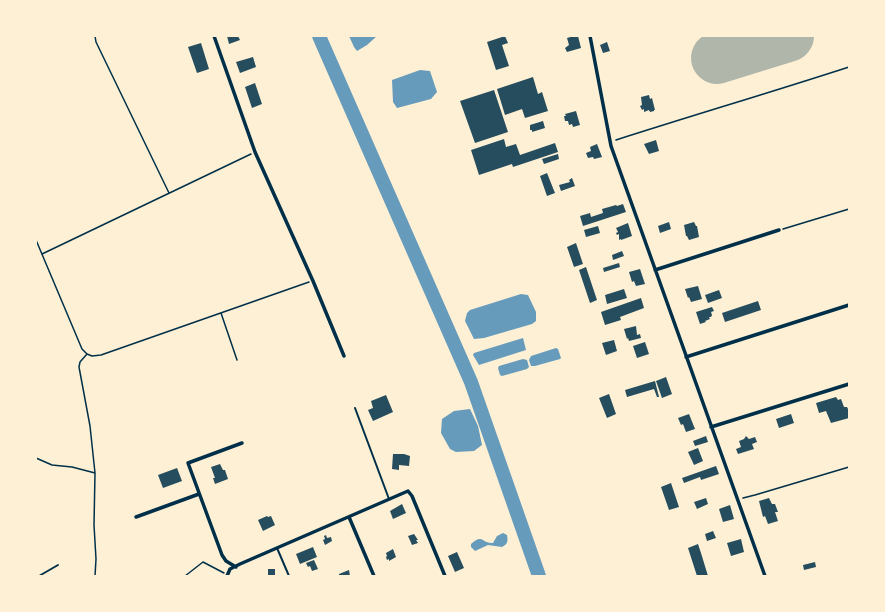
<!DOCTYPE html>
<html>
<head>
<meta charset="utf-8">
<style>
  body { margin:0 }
  #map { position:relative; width:885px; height:612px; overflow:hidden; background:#fdf0d5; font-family:"Zilla Slab",serif }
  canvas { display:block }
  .frame { position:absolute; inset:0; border:37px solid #fdf0d5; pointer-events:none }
</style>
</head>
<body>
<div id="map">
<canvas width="885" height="612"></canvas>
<div class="frame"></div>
</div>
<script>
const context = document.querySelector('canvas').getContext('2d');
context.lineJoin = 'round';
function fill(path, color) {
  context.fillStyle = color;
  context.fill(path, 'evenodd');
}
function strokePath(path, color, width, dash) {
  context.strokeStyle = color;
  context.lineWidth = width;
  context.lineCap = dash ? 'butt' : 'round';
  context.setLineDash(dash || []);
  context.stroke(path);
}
fill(new Path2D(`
  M349,36H377L367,45L357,51L354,47Z
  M420,70L430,71L437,92L431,99L397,108L393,102L392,80Z
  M521,294L528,295L536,312V321L532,324L484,338L474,339L465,321L467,313L470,310Z
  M523,338L526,350L479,365L473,355L474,353Z
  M556,348L558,349L561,358L560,359L535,366H531L529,360L531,356Z
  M523,359L527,360L529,367L527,369L502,376L500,375L498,368L499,366Z
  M470,409L478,426L482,445L474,451L456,452L450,449L441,433L442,419L454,411Z
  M503,533L507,535C508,541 508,544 502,547L488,545L475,551L471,547V544C484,533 481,544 493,543L497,536Z`), '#669bbc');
strokePath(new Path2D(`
  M319,36L471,382L539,576`), '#669bbc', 14);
strokePath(new Path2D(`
  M717,58L788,36`), '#b1b6ab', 52);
fill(new Path2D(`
  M227,36H238L240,40L229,44Z
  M505,36L508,43L502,45L509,66L496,70L487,42Z
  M574,36H578L581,48L567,52L565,48L569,45L567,38Z
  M607,42L610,51L603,53L600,45Z
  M201,43L209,69L197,73L188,47Z
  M253,57L256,67L240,73L236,62Z
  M533,77L538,94L542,92L548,111L525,118L522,109L505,115L497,89Z
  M255,83L262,104L252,108L245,87Z
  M494,90L508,132L475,143L460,101Z
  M649,95L650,99L652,98L655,110H654V111L650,112L649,110L644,112V109L642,110L640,106L642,105L641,97Z
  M576,111L580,125L573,127L572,124L569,125L568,121H565L564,116H566L565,114Z
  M543,121L545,128L532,132V130H530V125Z
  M504,139L506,147L516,144L520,155L555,143L558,152L513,167L512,164L479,175L471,150Z
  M656,140L659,151L649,154L644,144Z
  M597,144L602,157L594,159L593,157L588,158L586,153L591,151L590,147Z
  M558,154L559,159L544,164L542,159Z
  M547,173L555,193L547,196L540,176Z
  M572,178L575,186L561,191L559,185L570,182L569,180Z
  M623,204L626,212L583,226L580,216L590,213L591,217L603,213L602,209L616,205L617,206Z
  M669,222L671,229L660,233L658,226Z
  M694,222L696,226H697L699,237L689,240L687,236H686L684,225Z
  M628,223L632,236L621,240V239L619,240V234L617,235L616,233L618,232L616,228Z
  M598,226L600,233L586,237L584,230Z
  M576,243L583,264L574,267L567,247Z
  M622,251L624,256L613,260L612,255Z
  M619,263L620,267L604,272L603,268Z
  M586,267L597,300L590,303L579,270Z
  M640,269L645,284L636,286L634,281L632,282L629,272Z
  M698,286L702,299L691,302L689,297L688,298L685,289Z
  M624,289L627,298L607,304L605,295Z
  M719,290L722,298L708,303L705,295Z
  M641,298L644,308L620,317L621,320L605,325L601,312Z
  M758,301L761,310L725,322L722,313Z
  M712,307L714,311L711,312L712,315L711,317H709L710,319L705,321L706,322L700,324L696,312Z
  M636,326L637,335L640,334L641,338L629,341L628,338L627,339L624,329Z
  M614,340L617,351L606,355L602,343Z
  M645,342L649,354L637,358L633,346Z
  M666,377L672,394L662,398L656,381Z
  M655,381L659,397H657L654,389L627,397L625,390Z
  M609,394L616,414L607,418L599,398Z
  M386,395L393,412L373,421L368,410L373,408L371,401Z
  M836,397L838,400L841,399L844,407H847L849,411V418L831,423L826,411L819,413L816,403Z
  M689,414L695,429L686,432L683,424L681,425L678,418Z
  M791,414L794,423L779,428L776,419Z
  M706,436L708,442L695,446L693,441Z
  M746,436L749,439L755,437L757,442L752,444L754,449L738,454L736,449L741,447L739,441L744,439Z
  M698,448L703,461L694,465L688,452Z
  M393,454H404L410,456L409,466L399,465V470L392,469Z
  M220,464L223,470H225L228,479L215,484L213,478H215L211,467Z
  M716,466L719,474L701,480L700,477L684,483L682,478Z
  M177,468L182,481L163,488L158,475Z
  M671,483L679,507L669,510L661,487Z
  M706,498L708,504L697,509L694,502Z
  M769,498L772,504H775L778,512H775L778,521L768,524L765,516L763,517L759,501Z
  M402,504L406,513L393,519L390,511Z
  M730,505L734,519L723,522L719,509Z
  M267,516L268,517L271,516L275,525L263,531L258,520Z
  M713,531L716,538L707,541L705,534Z
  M414,534L418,540H416L418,543L412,545L408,536Z
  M326,535L327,538L331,537L332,541L325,545L323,540L325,539L324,536Z
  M741,539L744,552L731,556L727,543Z
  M698,544L701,553L708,576H697L688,548Z
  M313,547L317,557L300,564L296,554Z
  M393,549L396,557L389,561V559L387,560L386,557L387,556L386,553Z
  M457,552L464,568L455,572L448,556Z
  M314,560L318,569L312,571L310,566L308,567L306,563Z
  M815,562L816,567L804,570L803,565Z
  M268,569H275V576H268Z
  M349,570L350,576H339V574Z`), '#264d5e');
strokePath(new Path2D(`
  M95,36L96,42L169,193
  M616,140C694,115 772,92 849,67
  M783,229L849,209
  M36,240L82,349L87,354L80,362L79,367L90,426L95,473L94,525L96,559L95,576
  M42,254L251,154
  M221,313L237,360
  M87,354L92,356L101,355L309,282
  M36,458L52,465L72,467L95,473
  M743,498L755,495L849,467
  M185,576L203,562L224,573`), '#003049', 1.5);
strokePath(new Path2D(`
  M355,408L389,499
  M277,548L289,576
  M39,576L58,565`), '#003049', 2);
strokePath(new Path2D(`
  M214,36L255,152L313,281L344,356
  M590,36L611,146L765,576
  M655,270L779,230
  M686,357L849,305
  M711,427L849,384
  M136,517L199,494
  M349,517L374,576
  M236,567L226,561L222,555L188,463L242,443
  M227,576L230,569L240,564L408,491L412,496L445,576`), '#003049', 3.5);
</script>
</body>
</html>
